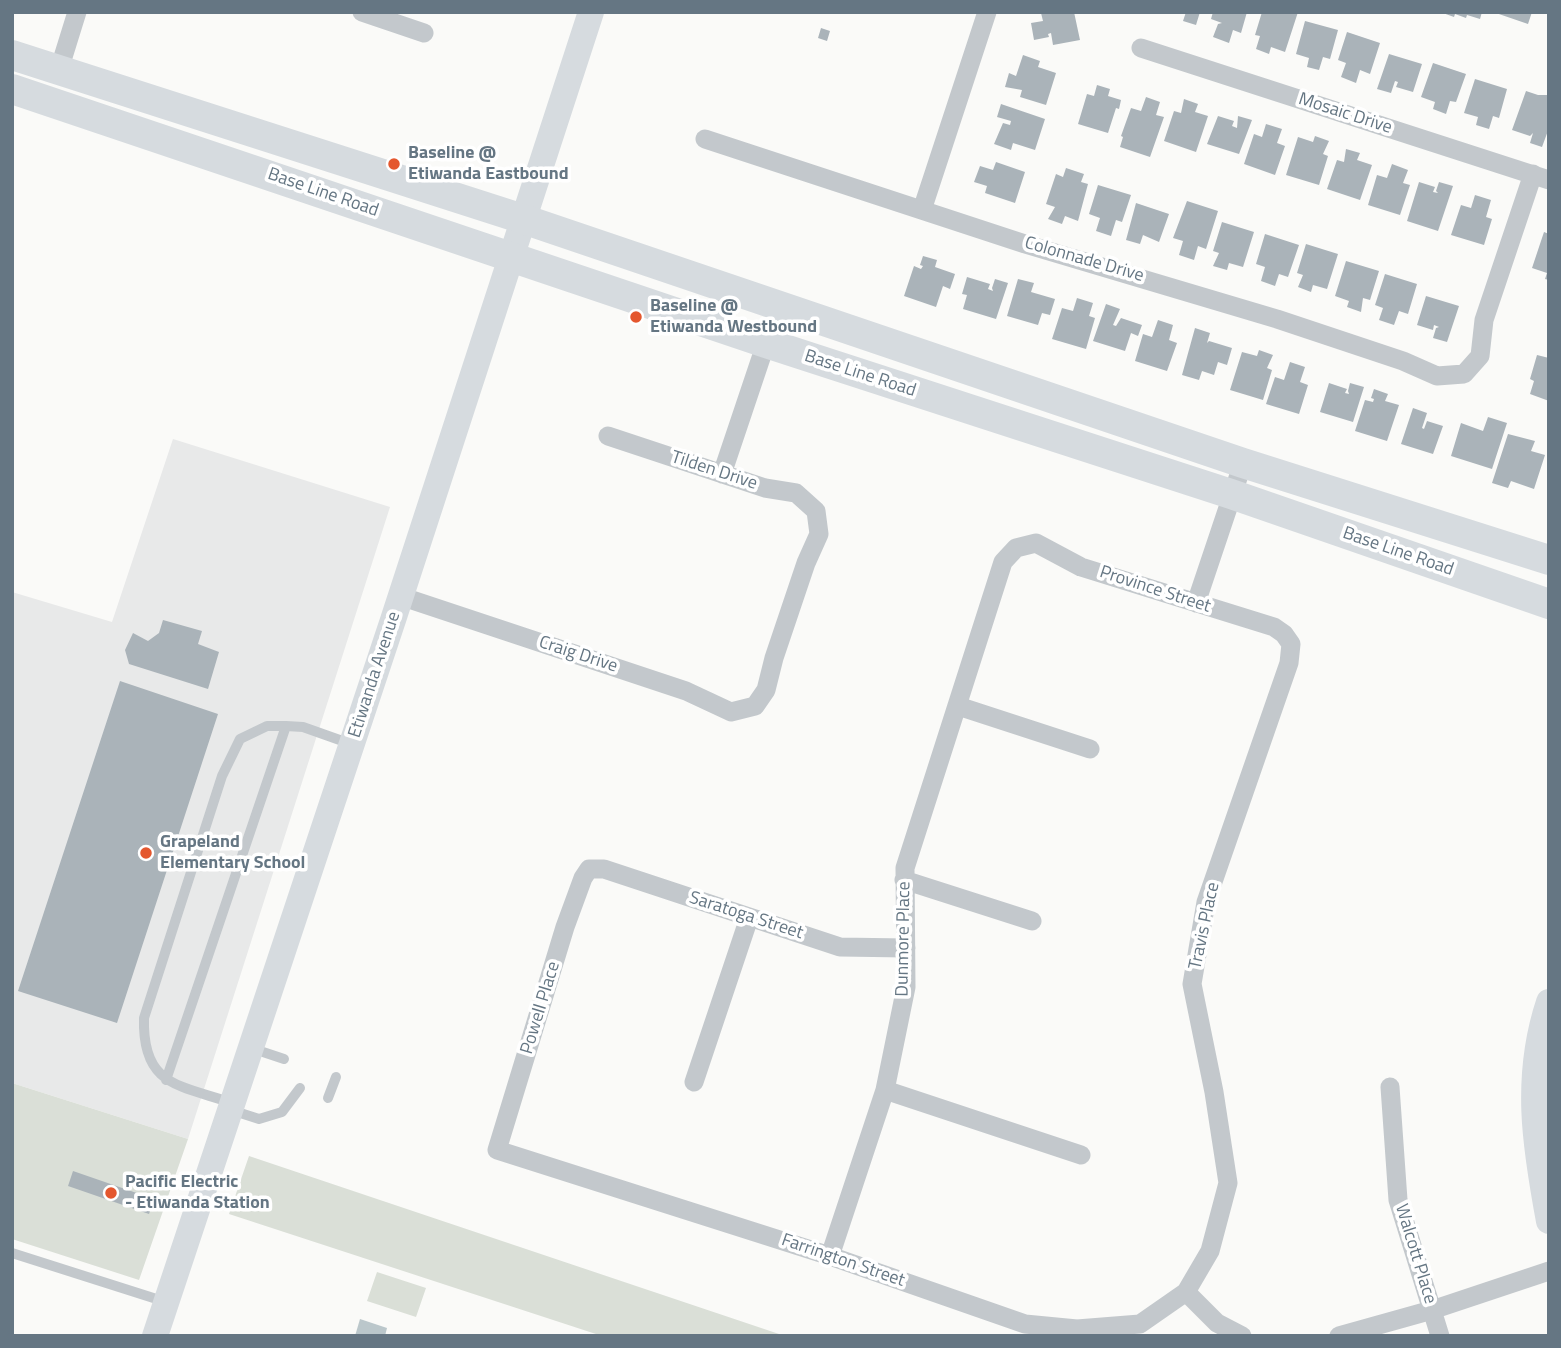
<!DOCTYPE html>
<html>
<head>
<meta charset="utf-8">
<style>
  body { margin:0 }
  #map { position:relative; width:1561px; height:1348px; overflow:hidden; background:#fafaf8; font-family:"Titillium Web",sans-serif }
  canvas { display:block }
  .frame { position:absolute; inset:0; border:14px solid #657683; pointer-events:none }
</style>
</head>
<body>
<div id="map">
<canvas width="1561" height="1348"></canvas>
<div class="frame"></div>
</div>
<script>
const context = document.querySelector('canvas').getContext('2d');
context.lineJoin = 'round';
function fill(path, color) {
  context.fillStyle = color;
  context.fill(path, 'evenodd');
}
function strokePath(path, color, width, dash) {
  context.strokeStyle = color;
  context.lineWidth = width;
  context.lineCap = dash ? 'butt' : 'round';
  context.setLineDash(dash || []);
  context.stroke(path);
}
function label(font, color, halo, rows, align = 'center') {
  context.font = font + ' "Titillium Web",sans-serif';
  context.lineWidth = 7;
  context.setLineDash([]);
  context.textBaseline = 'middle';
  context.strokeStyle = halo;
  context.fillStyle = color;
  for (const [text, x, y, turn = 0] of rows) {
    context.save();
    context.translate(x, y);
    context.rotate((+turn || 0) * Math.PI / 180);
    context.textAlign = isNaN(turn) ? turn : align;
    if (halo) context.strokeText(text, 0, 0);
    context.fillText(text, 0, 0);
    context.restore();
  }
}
fill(new Path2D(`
  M173,439L390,507L188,1139L12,1083V592L112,622Z`), '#e8e9e9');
fill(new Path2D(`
  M12,1083L188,1139L139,1280L12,1239Z
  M249,1156L785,1336H602L229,1214Z
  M377,1272L426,1288L416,1317L367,1301Z`), '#dadfd7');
fill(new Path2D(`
  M360,1319L387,1328L385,1336H355Z`), '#bbc7cb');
fill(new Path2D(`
  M1074,12L1080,40L1053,45L1051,33L1048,34L1049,37L1034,40L1031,23L1043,21L1041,13Z
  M1186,12H1200L1196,25L1183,21Z
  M1213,12H1247L1241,33L1233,30L1229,43L1213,37L1218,24L1222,23L1211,19Z
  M1262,12H1298L1285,52L1271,47L1269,54L1256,49L1260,36L1255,35Z
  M1440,12H1482L1480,19L1467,15L1466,18L1455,14L1454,17Z
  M1493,12H1532L1528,24Z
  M1305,21L1338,30L1330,59L1323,57L1319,70L1307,67L1309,58L1296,54Z
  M821,28L830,31L827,41L818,38Z
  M1347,32L1380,43L1370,74L1360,70L1356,83L1341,77L1346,63L1338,60Z
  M1389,54L1422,64L1413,92L1396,87L1398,82L1395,81L1391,93L1377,89Z
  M1023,55L1040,61L1038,67L1056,73L1046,105L1020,97L1022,90L1005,87L1009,73L1016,76Z
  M1433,63L1466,74L1456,102L1450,101L1446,114L1433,109L1435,102L1421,97Z
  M1475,79L1507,89L1499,118L1493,116L1489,129L1476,125L1478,117L1464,113Z
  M1097,85L1110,89L1108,96L1121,100L1119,109L1116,108L1108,133L1078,124L1087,94L1094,96Z
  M1526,91L1538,95H1549V128L1542,147L1530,143L1533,133L1530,136L1512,130Z
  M1146,97L1160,102L1156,115L1164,117L1150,157L1120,147L1123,137L1121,136L1131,108L1141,111Z
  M1184,99L1198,104L1195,112L1208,116L1196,152L1164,141L1174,111L1181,113Z
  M1001,104L1045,119L1035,150L1013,143L1011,150L994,144L1003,123L1010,125L1011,121L997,117Z
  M1218,116L1234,121L1232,126L1237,128L1238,116L1252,120L1239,154L1207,144Z
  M1266,124L1282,129L1277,143L1285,146L1275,175L1244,164L1254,134L1262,137Z
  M1315,136L1329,141L1323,154L1328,156L1319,185L1286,175L1298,137L1313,142Z
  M1346,149L1360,153L1357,160L1372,165L1360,200L1327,189L1337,160L1344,162Z
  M996,162L1025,172L1015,203L985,193L987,186L974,182L980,166L993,170Z
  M1392,164L1408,170L1403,183L1410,185L1400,215L1368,205L1377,175L1387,178Z
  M1066,168L1084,174L1081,182L1088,184L1078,221L1065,216L1062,224L1048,219L1055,207L1046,204L1056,174L1063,177Z
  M1419,182L1435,187L1433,192L1438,193L1436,191L1439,182L1453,186L1438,231L1407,221Z
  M1098,185L1131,195L1122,222L1116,220L1111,236L1096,231L1100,218L1089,214Z
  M1475,195L1491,200L1486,217L1492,219L1484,245L1451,235L1461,205L1471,208Z
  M1187,201L1218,211L1206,249L1198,246L1194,260L1179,255L1183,241L1173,238Z
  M1136,203L1169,214L1159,242L1143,235L1140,244L1126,240Z
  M1222,222L1254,232L1243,267L1229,263L1227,270L1213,266L1219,253L1213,251Z
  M1544,232L1549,234V280L1545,279L1547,273L1532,268Z
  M1265,234L1299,245L1288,277L1279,274L1275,286L1261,281L1265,267L1256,264Z
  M1306,244L1338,254L1327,289L1313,285L1311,292L1298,287L1303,275L1297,273Z
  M923,256L937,260L935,267L955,274L950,289L943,286L936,307L904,296L914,266L921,269L923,266L920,265Z
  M1346,261L1379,271L1370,300L1363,298L1361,312L1347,307L1349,301L1335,296Z
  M1385,274L1417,284L1408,314L1399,311L1394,325L1379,320L1383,308L1375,305Z
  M967,277L990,284L988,289L993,291L992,288L995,279L1008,283L996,319L963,309L967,295L962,294Z
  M1018,279L1034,283L1031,292L1055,299L1050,315L1042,313L1038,325L1007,316Z
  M1426,296L1459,306L1447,342L1433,338L1436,328L1439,327L1434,325L1433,330L1417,325Z
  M1077,298L1093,303L1089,316L1095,318L1086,349L1052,339L1062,308L1073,311Z
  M1106,304L1120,309L1113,325L1116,326L1121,318L1142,325L1138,336L1131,333L1125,351L1093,341Z
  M1158,320L1173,325L1169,340L1177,343L1167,371L1135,361L1143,334L1152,337Z
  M1195,328L1210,333L1207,343L1209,341L1232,348L1227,365L1218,362L1214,375L1202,371L1199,380L1182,375Z
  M1259,350L1273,355L1267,368L1272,370L1263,400L1230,390L1242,352L1257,356Z
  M1537,355L1549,358V401L1530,394L1534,381L1530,379Z
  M1290,362L1305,367L1300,382L1308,385L1299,414L1266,404L1275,377L1284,380Z
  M1329,383L1347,389L1345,393L1349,394L1348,391L1350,383L1364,387L1353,422L1320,412Z
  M1374,389L1388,394L1385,401L1399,405L1387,441L1355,431L1365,400L1373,402L1374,399L1371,398Z
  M1413,408L1427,413L1422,428L1424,429L1427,421L1443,426L1433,454L1401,444Z
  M1488,417L1507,423L1492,469L1451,456L1461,423L1483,431Z
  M1508,434L1535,441L1531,451L1545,455L1534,489L1511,481L1508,488L1492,483Z
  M163,620L202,631L198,644L219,652L208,689L129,664L125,650L133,633L148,641L159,633Z
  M120,681L218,714L117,1023L18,991Z
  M73,1171L154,1199L149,1214L68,1186Z`), '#aab3b9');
strokePath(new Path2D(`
  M251,1048L284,1059
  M166,1080L286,726
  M328,1098L336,1077
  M232,1103C179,1085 142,1086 144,1018L222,776L240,739L267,726H286L303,727L351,744
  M231,1110L259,1119L282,1112L300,1088
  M12,1253L166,1302`), '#c3c8cc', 10);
strokePath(new Path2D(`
  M362,12L424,33
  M1141,48L1549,180
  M59,70L77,12
  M705,139L1025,244L1277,319L1403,361L1437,376L1464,374L1480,356L1484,320L1533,174
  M922,210L987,12
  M722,474L766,343
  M400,596L686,691L731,712L755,706L766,690L774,658L806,563L819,534L816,511L796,493L765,488L608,436
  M1196,603L1243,463
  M958,706L1090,749
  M904,880L1032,921
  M694,1082L749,918
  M1390,1087L1398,1200L1440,1336
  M885,1090L1081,1155
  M830,1256L885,1090L906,987L905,868L1003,562L1016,548L1036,543L1081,567L1274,627L1284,634L1291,644L1289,663L1206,902L1192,984L1214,1092L1228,1183L1210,1251L1186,1292L1140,1324L1077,1329L1025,1324L830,1256L497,1150L565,927L583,878L589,869H604L840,947L906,948
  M1186,1292L1217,1323L1242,1336
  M1339,1336L1432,1310L1549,1271`), '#c3c8cc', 19);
strokePath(new Path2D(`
  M1549,1002C1524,1077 1535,1146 1549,1221
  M155,1336L393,620L591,12`), '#d6dbdf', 26);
strokePath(new Path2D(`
  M12,55L523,219L1243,463L1549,560
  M12,89L766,343L1231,494L1549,604`), '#d6dbdf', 30);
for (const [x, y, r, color] of [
  [394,164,7,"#e4572e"],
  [636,317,7,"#e4572e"],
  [146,853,7,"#e4572e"],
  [111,1193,7,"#e4572e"]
]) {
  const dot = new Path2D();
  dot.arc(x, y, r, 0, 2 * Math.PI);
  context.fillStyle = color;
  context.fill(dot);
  strokePath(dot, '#fff', 2.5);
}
label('18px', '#657683', '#fff', [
  ["Mosaic Drive",1345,114,18],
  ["Base Line Road",323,193,19],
  ["Colonnade Drive",1084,260,16],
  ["Base Line Road",860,374,18],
  ["Tilden Drive",714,471,18],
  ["Base Line Road",1398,552,19],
  ["Province Street",1155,590,18],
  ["Craig Drive",578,655,18],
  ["Etiwanda Avenue",375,675,-72],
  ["Saratoga Street",746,916,18],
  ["Travis Place",1205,926,-78],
  ["Dunmore Place",904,939,-89],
  ["Powell Place",541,1008,-73],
  ["Walcott Place",1415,1254,73],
  ["Farrington Street",843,1261,19]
]);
label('bold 18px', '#657683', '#fff', [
  ["Baseline @",408,154],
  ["Etiwanda Eastbound",408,175],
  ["Baseline @",650,307],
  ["Etiwanda Westbound",650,328],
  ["Grapeland",160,843],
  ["Elementary School",160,864],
  ["Pacific Electric",125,1183],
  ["- Etiwanda Station",125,1204]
], 'left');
</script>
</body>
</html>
